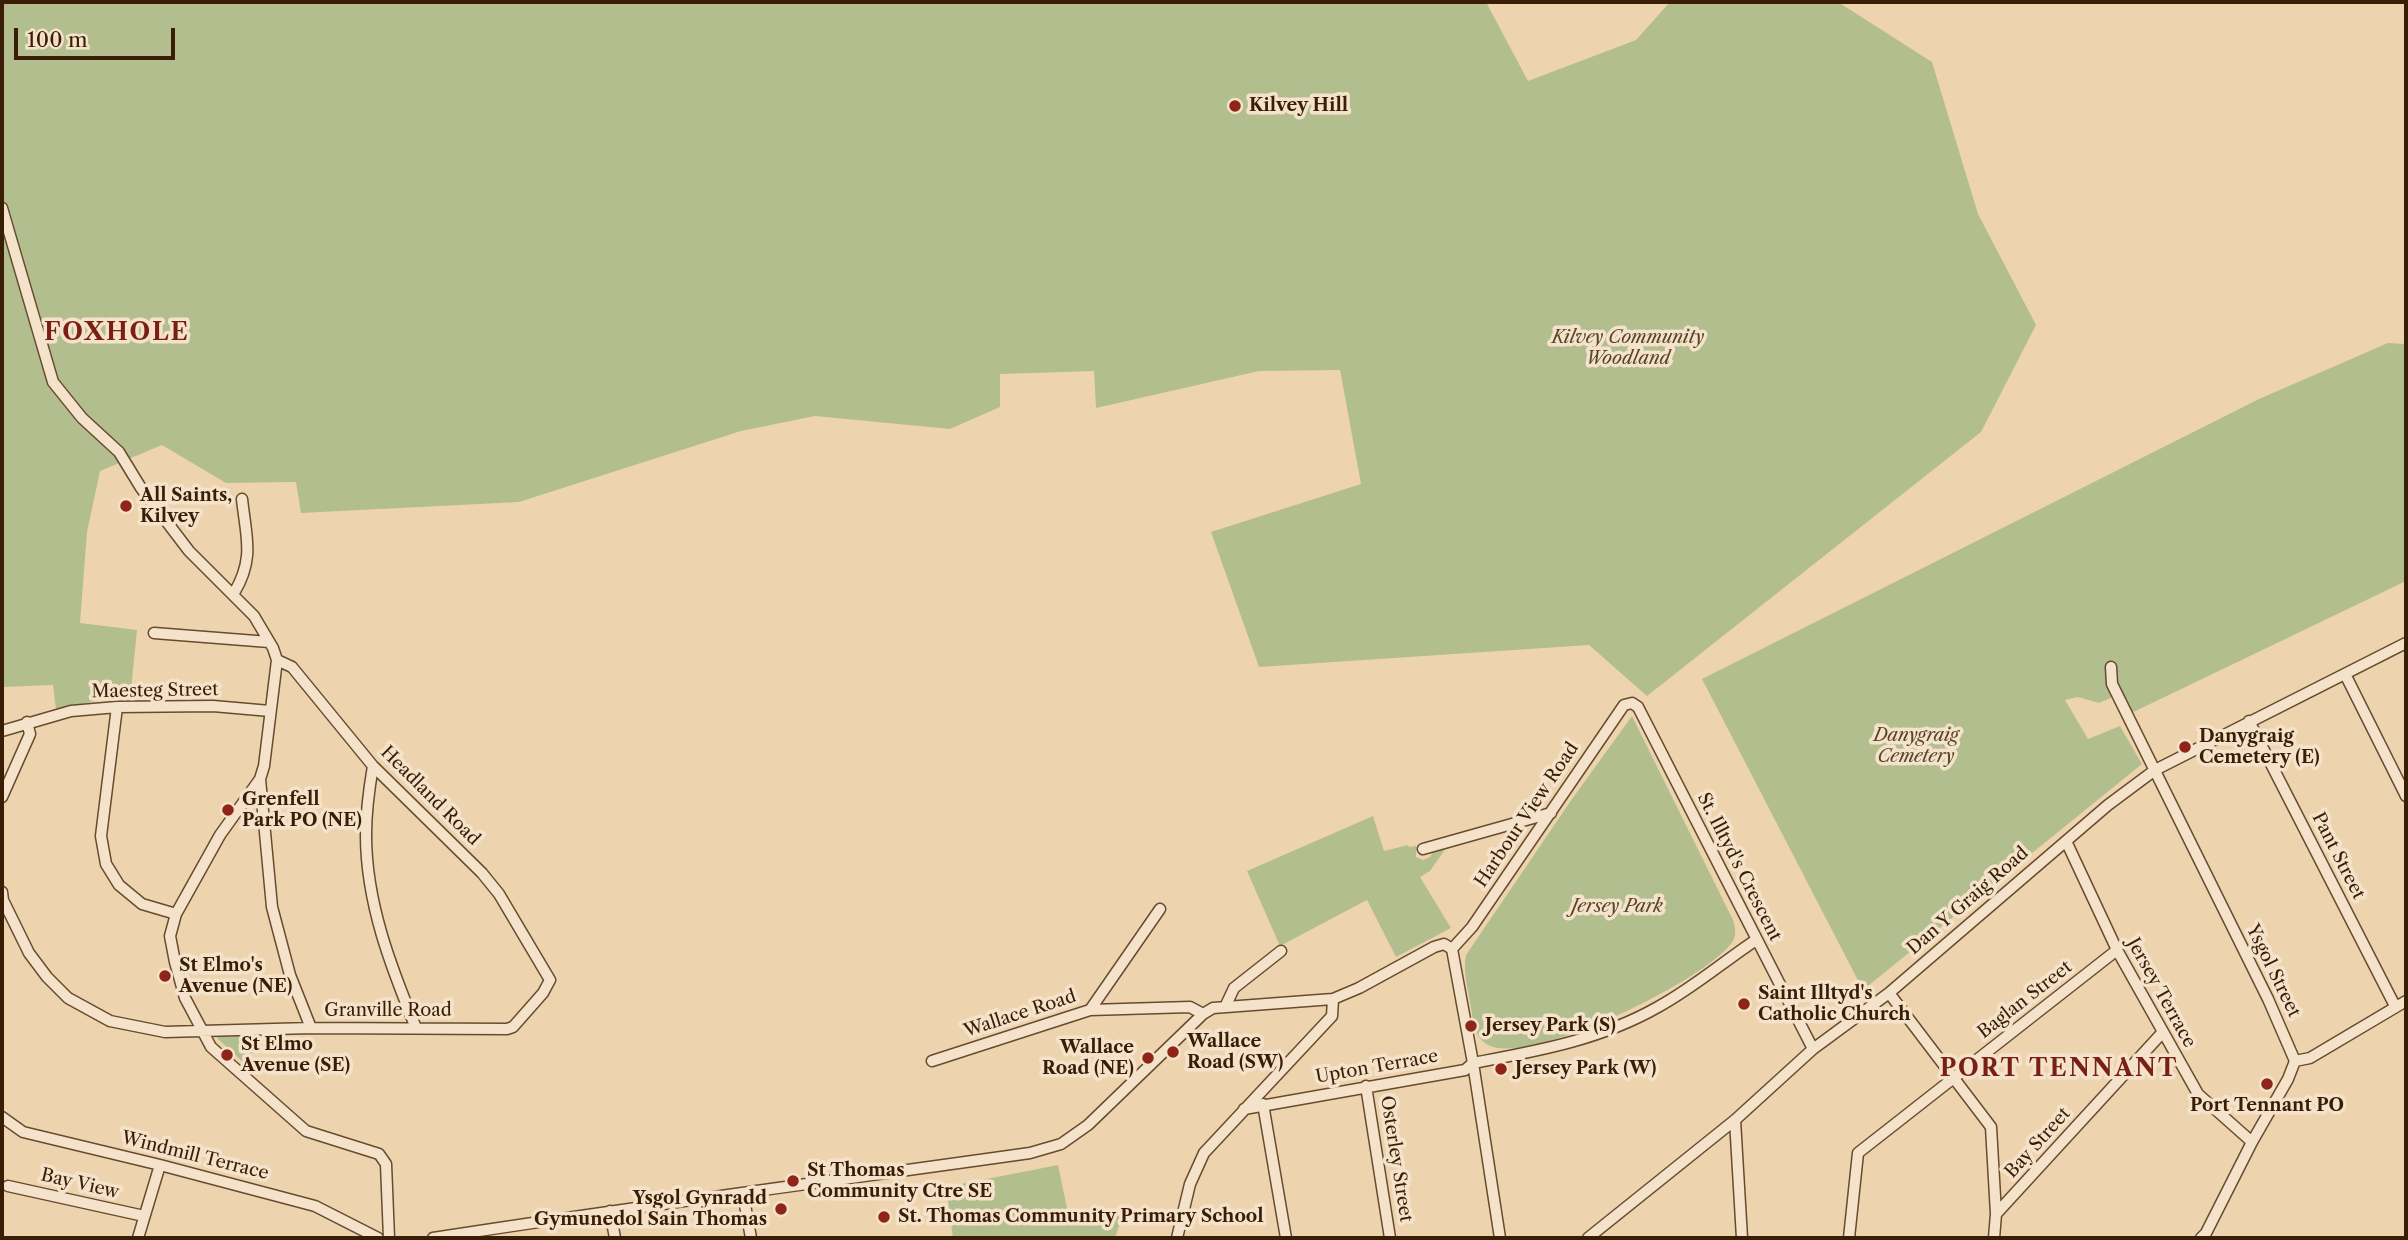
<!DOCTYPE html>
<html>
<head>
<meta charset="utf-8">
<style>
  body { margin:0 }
  #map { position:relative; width:2408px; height:1240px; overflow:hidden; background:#eed4ae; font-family:"Libre Caslon Text",serif }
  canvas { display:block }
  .frame { position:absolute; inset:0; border:4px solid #3a1d05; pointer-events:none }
  .scale { position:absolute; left:14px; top:28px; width:161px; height:32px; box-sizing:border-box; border:4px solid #3a1d05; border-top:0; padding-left:9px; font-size:21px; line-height:24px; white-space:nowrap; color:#3a1d05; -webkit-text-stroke:5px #f4e3ca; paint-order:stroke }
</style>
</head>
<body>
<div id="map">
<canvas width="2408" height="1240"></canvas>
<div class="frame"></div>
<div class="scale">100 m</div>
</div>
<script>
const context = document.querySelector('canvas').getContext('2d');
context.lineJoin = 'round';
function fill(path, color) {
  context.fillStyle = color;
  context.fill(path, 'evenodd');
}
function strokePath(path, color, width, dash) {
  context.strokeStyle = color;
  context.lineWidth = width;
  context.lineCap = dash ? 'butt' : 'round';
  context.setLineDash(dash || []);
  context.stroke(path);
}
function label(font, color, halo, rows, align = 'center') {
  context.font = font + ' "Libre Caslon Text",serif';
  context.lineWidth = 7;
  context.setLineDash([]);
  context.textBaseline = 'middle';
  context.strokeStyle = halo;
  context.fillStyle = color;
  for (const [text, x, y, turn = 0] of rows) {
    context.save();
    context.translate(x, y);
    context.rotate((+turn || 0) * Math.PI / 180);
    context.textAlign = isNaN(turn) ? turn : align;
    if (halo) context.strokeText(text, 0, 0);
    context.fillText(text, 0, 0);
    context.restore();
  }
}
fill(new Path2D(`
  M2,2H1486L1528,81L1636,40L1670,2H1838L1932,62L1978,214L2036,325L1981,432L1647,696L1589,645L1259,667L1211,532L1361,484L1340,370L1259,371L1096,408L1094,371L1000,374V407L950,429L815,416L741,431L519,502L301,513L296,482L226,483L162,445L100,471L87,532L80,623L137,630L131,690L126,694L56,710L53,685L2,687Z
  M2388,343L2406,344V581L2123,717L2113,697L2099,703L2078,697L2065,700L2088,739L2120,726L2142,764L1863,990L1702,679L2259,399Z
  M1632,716L1733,920C1735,926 1737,934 1733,941C1709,979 1529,1067 1488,1045C1473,1037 1473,1017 1470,1002C1467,986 1463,971 1466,955L1572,799Z
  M1373,816L1384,851L1408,845L1409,847L1416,846V857L1423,860L1430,857L1434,850L1446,848L1430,871L1420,877L1451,928L1396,957L1367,900L1280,946L1247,871Z
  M266,1035L244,1063L217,1038L219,1036Z
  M1058,1165L1070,1222L1124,1211L1115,1238H953L946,1187Z`), '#b3be8f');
const minor = new Path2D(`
  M2,208L53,382L82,418L119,452L141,488L189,551L254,616L273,648L277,660L264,766L260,779L220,835L176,914L170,936L175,962L185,998L211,1047L306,1131L379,1154L386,1164L389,1238
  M234,593C255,558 246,537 242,499
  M154,633L269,642
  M2111,667L2112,684L2268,999L2295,1061L2288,1079L2252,1142L2206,1233L2201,1238
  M2345,674L2406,796
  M117,707L101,836L106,864L119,885L142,904L176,914
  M2249,721L2395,1006
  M2,731L71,711L117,707L213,706L270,711
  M373,766C369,789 366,812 366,835C366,903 391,967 416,1028
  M260,779L272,907L290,975L311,1028
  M2,797L30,734L27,722
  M2066,841L2117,950L2198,1094L2252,1142
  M1423,849L1551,813
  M2,892L3,900L29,953L47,977L68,998L110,1021L165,1032L311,1028L507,1029L513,1027L543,993L550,980L499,894L482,873L373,766L292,667L277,660
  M1452,949L1472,927L1624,705L1632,703L1638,707L1813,1049
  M1452,949L1473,1063L1500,1238
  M1889,993L1991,1127L1996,1214L1994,1238
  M1226,1005L1234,988L1281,951
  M1090,1010L1160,909
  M932,1061L1090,1010L1190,1007L1203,1014
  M2295,1061L2310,1058L2406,1001
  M1366,1086L1390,1238
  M1263,1104L1286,1238
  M1244,1109L1465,1070L1473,1063C1537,1051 1600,1040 1658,1007C1693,988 1723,962 1756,940
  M2,1117L23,1132L160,1165L315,1206L378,1238
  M1735,1120L1742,1238
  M8,1186L144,1216
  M743,1194L751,1238
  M610,1211L615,1238
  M1996,1214L2162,1033
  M138,1238L160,1165
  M433,1238C632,1207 831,1181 1030,1153L1061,1144L1088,1125L1203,1014L1213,1008L1333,999L1359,988L1434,947L1444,944L1452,949
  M1177,1238L1190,1184L1204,1153L1332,1016L1333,999
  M1588,1238L1735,1120L1813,1049L1889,993L2108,805L2155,770L2406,643
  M1849,1238L1858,1153L2117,950`);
strokePath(minor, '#674b2f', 13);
strokePath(minor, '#f4e3ca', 10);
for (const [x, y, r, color] of [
  [1235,106,7,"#8f2418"],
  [126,506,7,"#8f2418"],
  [2185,747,7,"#8f2418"],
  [228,810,7,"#8f2418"],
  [165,976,7,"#8f2418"],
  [1744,1004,7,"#8f2418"],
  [1471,1026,7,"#8f2418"],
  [1173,1052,7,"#8f2418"],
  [227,1055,7,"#8f2418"],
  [1148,1058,7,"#8f2418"],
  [1501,1069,7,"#8f2418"],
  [2267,1084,7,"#8f2418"],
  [793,1181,7,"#8f2418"],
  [781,1209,7,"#8f2418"],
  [884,1217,7,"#8f2418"]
]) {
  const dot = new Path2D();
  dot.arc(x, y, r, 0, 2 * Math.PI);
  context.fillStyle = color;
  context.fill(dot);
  strokePath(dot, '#f4e3ca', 2.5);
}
label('bold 18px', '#3a1d05', '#f4e3ca', [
  ["Kilvey Hill",1249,106],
  ["All Saints,",140,496],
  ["Kilvey",140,517],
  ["Danygraig",2199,737],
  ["Cemetery (E)",2199,758],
  ["Grenfell",242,800],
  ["Park PO (NE)",242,821],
  ["St Elmo's",179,966],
  ["Avenue (NE)",179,987],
  ["Saint Illtyd's",1758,994],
  ["Catholic Church",1758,1015],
  ["Jersey Park (S)",1485,1026],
  ["Wallace",1187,1042],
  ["Road (SW)",1187,1063],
  ["St Elmo",241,1045],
  ["Avenue (SE)",241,1066],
  ["Wallace",1134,1048,"right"],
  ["Road (NE)",1134,1069,"right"],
  ["Jersey Park (W)",1515,1069],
  ["Port Tennant PO",2267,1106,"center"],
  ["St Thomas",807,1171],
  ["Community Ctre SE",807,1192],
  ["Ysgol Gynradd",767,1199,"right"],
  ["Gymunedol Sain Thomas",767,1220,"right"],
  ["St. Thomas Community Primary School",898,1217]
], 'left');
label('italic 18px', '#584528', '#f4e3ca', [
  ["Kilvey Community",1628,338],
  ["Woodland",1628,359],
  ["Danygraig",1916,736],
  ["Cemetery",1916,757],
  ["Jersey Park",1617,907]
]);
label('18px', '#3a1d05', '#f4e3ca', [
  ["Maesteg Street",155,691,-1],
  ["Headland Road",430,796,45],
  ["Harbour View Road",1527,815,-56],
  ["Pant Street",2338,856,63],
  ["St. Illtyd's Crescent",1739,867,63],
  ["Dan Y Graig Road",1968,901,-41],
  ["Ysgol Street",2273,971,64],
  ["Jersey Terrace",2161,993,61],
  ["Baglan Street",2025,1000,-38],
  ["Granville Road",388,1011],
  ["Wallace Road",1020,1014,-18],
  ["Upton Terrace",1377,1067,-10],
  ["Bay Street",2038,1143,-48],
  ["Windmill Terrace",195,1156,14],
  ["Osterley Street",1396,1159,81],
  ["Bay View",80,1184,13]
]);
context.letterSpacing = '2px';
label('bold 24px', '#7a1f14', '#f4e3ca', [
  ["FOXHOLE",117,333],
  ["PORT TENNANT",2059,1069]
]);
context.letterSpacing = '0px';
</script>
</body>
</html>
